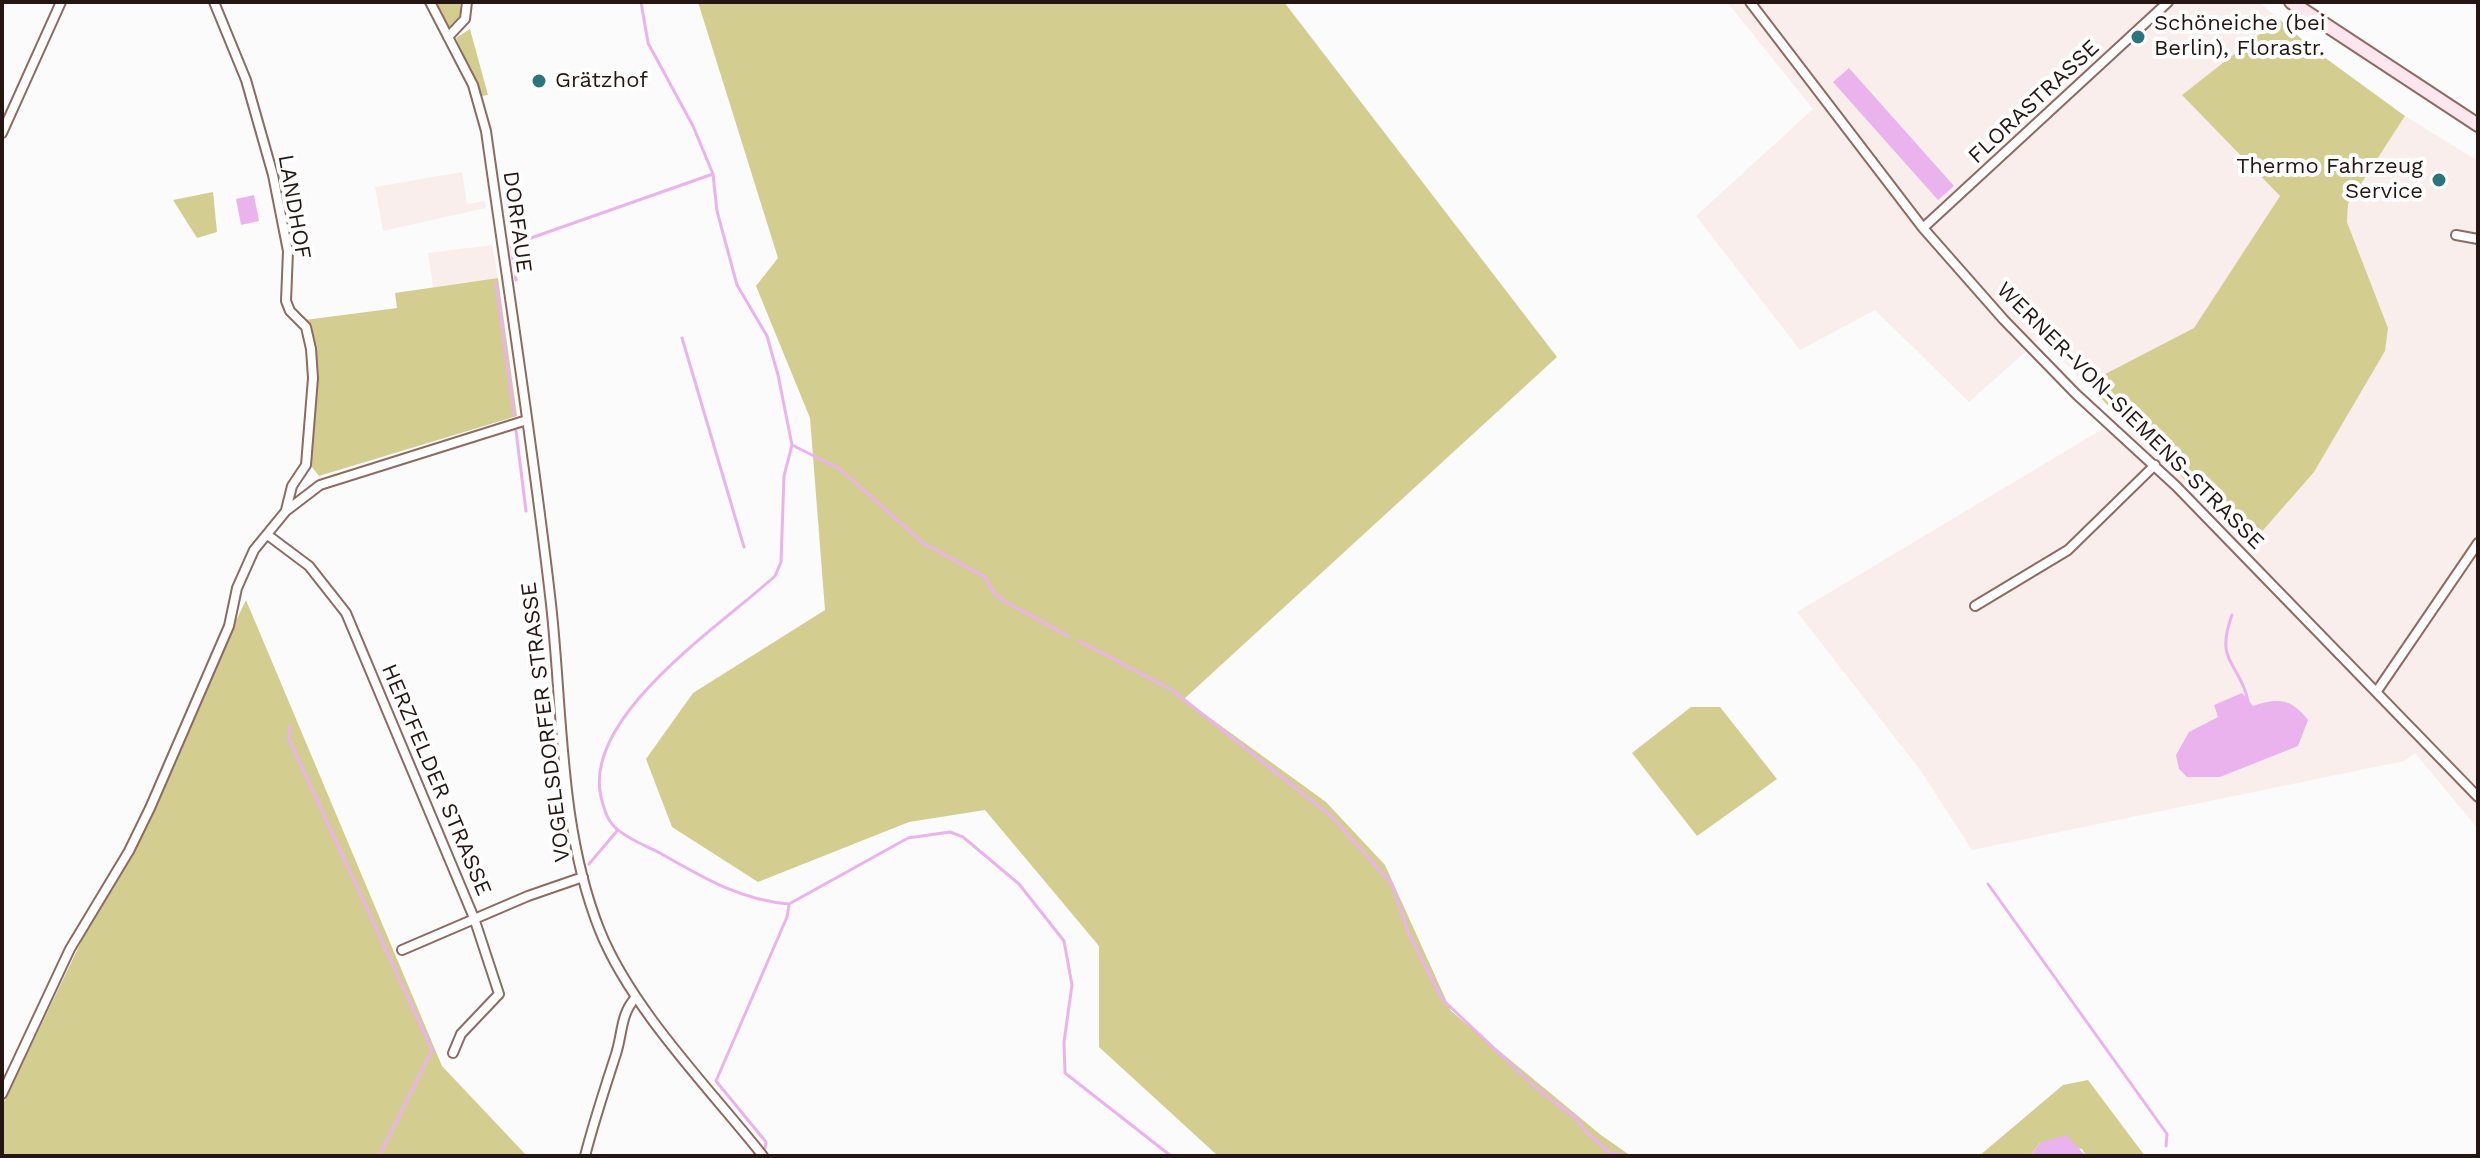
<!DOCTYPE html>
<html>
<head>
<meta charset="utf-8">
<style>
  body { margin:0 }
  #map { position:relative; width:2480px; height:1158px; overflow:hidden; background:#fbfbfb; font-family:"Work Sans",sans-serif }
  canvas { display:block }
  .frame { position:absolute; inset:0; border:4px solid #251613; pointer-events:none }
</style>
</head>
<body>
<div id="map">
<canvas width="2480" height="1158"></canvas>
<div class="frame"></div>
</div>
<script>
const context = document.querySelector('canvas').getContext('2d');
context.lineJoin = 'round';
function fill(path, color) {
  context.fillStyle = color;
  context.fill(path, 'evenodd');
}
function strokePath(path, color, width, dash) {
  context.strokeStyle = color;
  context.lineWidth = width;
  context.lineCap = dash ? 'butt' : 'round';
  context.setLineDash(dash || []);
  context.stroke(path);
}
function label(font, color, halo, rows, align = 'center') {
  context.font = font + ' "Work Sans",sans-serif';
  context.lineWidth = 8;
  context.setLineDash([]);
  context.textBaseline = 'middle';
  context.strokeStyle = halo;
  context.fillStyle = color;
  for (const [text, x, y, turn = 0] of rows) {
    context.save();
    context.translate(x, y);
    context.rotate((+turn || 0) * Math.PI / 180);
    context.textAlign = isNaN(turn) ? turn : align;
    if (halo) context.strokeText(text, 0, 0);
    context.fillText(text, 0, 0);
    context.restore();
  }
}
fill(new Path2D(`
  M1727,2H2259L2279,19L2182,95L2280,196L2194,329L2086,384L2040,339L1969,402L1875,310L1800,350L1696,216L1813,109Z
  M2405,116L2478,161V829L2415,753L2404,761L1972,850L1921,771L1797,612L2101,430H2135L2252,544L2388,328L2347,222L2348,204Z
  M462,172L467,204L485,201L486,208L383,231L375,187Z
  M492,245L498,278L433,287L428,253Z`), '#f9eeec');
fill(new Path2D(`
  M435,2H460L461,13L450,32Z
  M698,2H1284L1557,357L1184,699L1326,802L1385,865L1451,1011L1601,1135L1631,1156H1218L1099,1047V946L985,810L909,822L758,882L672,827L646,759L693,693L825,610L810,418L756,286L778,258Z
  M2279,19L2313,49L2405,116L2348,204L2347,222L2388,328L2385,351L2314,472L2251,544L2086,384L2194,328L2280,196L2182,95Z
  M470,29L488,95L481,96L456,38Z
  M213,192L217,232L197,238L173,200Z
  M498,278L517,416L319,476L308,462L315,363L305,320L397,308L395,293Z
  M246,600L442,1066L527,1156H2V1106Z
  M1691,707H1720L1777,779L1697,836L1632,753Z
  M2088,1080L2145,1156H2086L2082,1149L2040,1143L2030,1156H1979L2063,1085Z`), '#d4cd90');
fill(new Path2D(`
  M1849,68L1954,186L1938,200L1833,82Z
  M254,195L259,221L241,225L236,199Z
  M2242,693L2253,706C2278,698 2291,698 2308,720L2298,746L2220,777H2187L2179,769L2176,755L2189,732L2218,717L2214,705Z
  M2066,1135L2086,1156H2030L2040,1143Z`), '#eab3ed');
strokePath(new Path2D(`
  M641,2L648,43L693,126L713,174L717,211L737,285L767,336L778,375L792,445L784,476L781,562L775,576C723,624 582,716 601,797C604,809 607,821 617,829C628,839 646,846 660,853C702,877 740,900 789,904L908,838L950,832L963,837L1019,884L1064,941L1072,985L1064,1042L1065,1073L1171,1156
  M516,280L511,245L713,174
  M496,283L514,415
  M682,338L744,547
  M516,431L526,511
  M792,445L840,469L923,543L985,577L994,593L1004,601L1068,636
  M2232,615C2214,664 2240,662 2248,701
  M1079,641L1172,690L1331,816L1392,884L1409,934L1442,999L1535,1087L1576,1118L1586,1132L1610,1153L1629,1156
  M290,726L289,739L432,1050L379,1156
  M589,864L617,831
  M1988,884L2167,1134L2166,1146
  M765,1148L766,1142L716,1081L787,917L789,905`), '#eab3ed', 3);
const minor = new Path2D(`
  M214,2L246,80L273,175L288,251L286,301L290,311L306,327L311,349L313,378L306,465L292,486L286,510
  M430,2L473,85L486,131C508,288 533,446 551,604C563,712 559,829 600,931C632,1010 710,1089 763,1156
  M1750,2L1923,228L2004,320L2076,394L2176,486L2478,797
  M448,37L465,19L467,2
  M2,133L61,2
  M1923,228L2168,2
  M2456,235L2478,239
  M269,536L309,566L346,613L474,918L499,994L461,1034L453,1053
  M1975,606L2068,550L2155,465
  M2377,691L2478,543
  M402,950L528,896L583,877
  M2,1094L70,949L129,851L150,808L229,626L237,588L254,550L286,511L320,485L527,420
  M585,1156C594,1121 605,1088 616,1054C623,1032 620,1015 636,997`);
const secondary = new Path2D(`
  M2291,2L2478,125`);
strokePath(minor, '#8f6a61', 12);
strokePath(secondary, '#8f6a61', 16);
strokePath(minor, '#fff', 8);
strokePath(secondary, '#fee6ee', 12);
for (const [x, y, r, color] of [
  [2138,37,8,"#2d757e"],
  [539,81,8,"#2d757e"],
  [2439,180,8,"#2d757e"]
]) {
  const dot = new Path2D();
  dot.arc(x, y, r, 0, 2 * Math.PI);
  context.fillStyle = color;
  context.fill(dot);
  strokePath(dot, '#fff', 3);
}
label('22px', '#251613', '#fff', [
  ["Schöneiche (bei",2154,24],
  ["Berlin), Florastr.",2154,49],
  ["Grätzhof",555,81],
  ["Thermo Fahrzeug",2423,167,"right"],
  ["Service",2423,192,"right"]
], 'left');
label('22px', '#251613', '#fff', [
  ["FLORASTRASSE",2034,102,-43],
  ["LANDHOF",294,207,80],
  ["DORFAUE",517,222,82],
  ["WERNER-VON-SIEMENS-STRASSE",2130,416,45],
  ["VOGELSDORFER STRASSE",546,722,-97],
  ["HERZFELDER STRASSE",436,780,67]
]);
</script>
</body>
</html>
